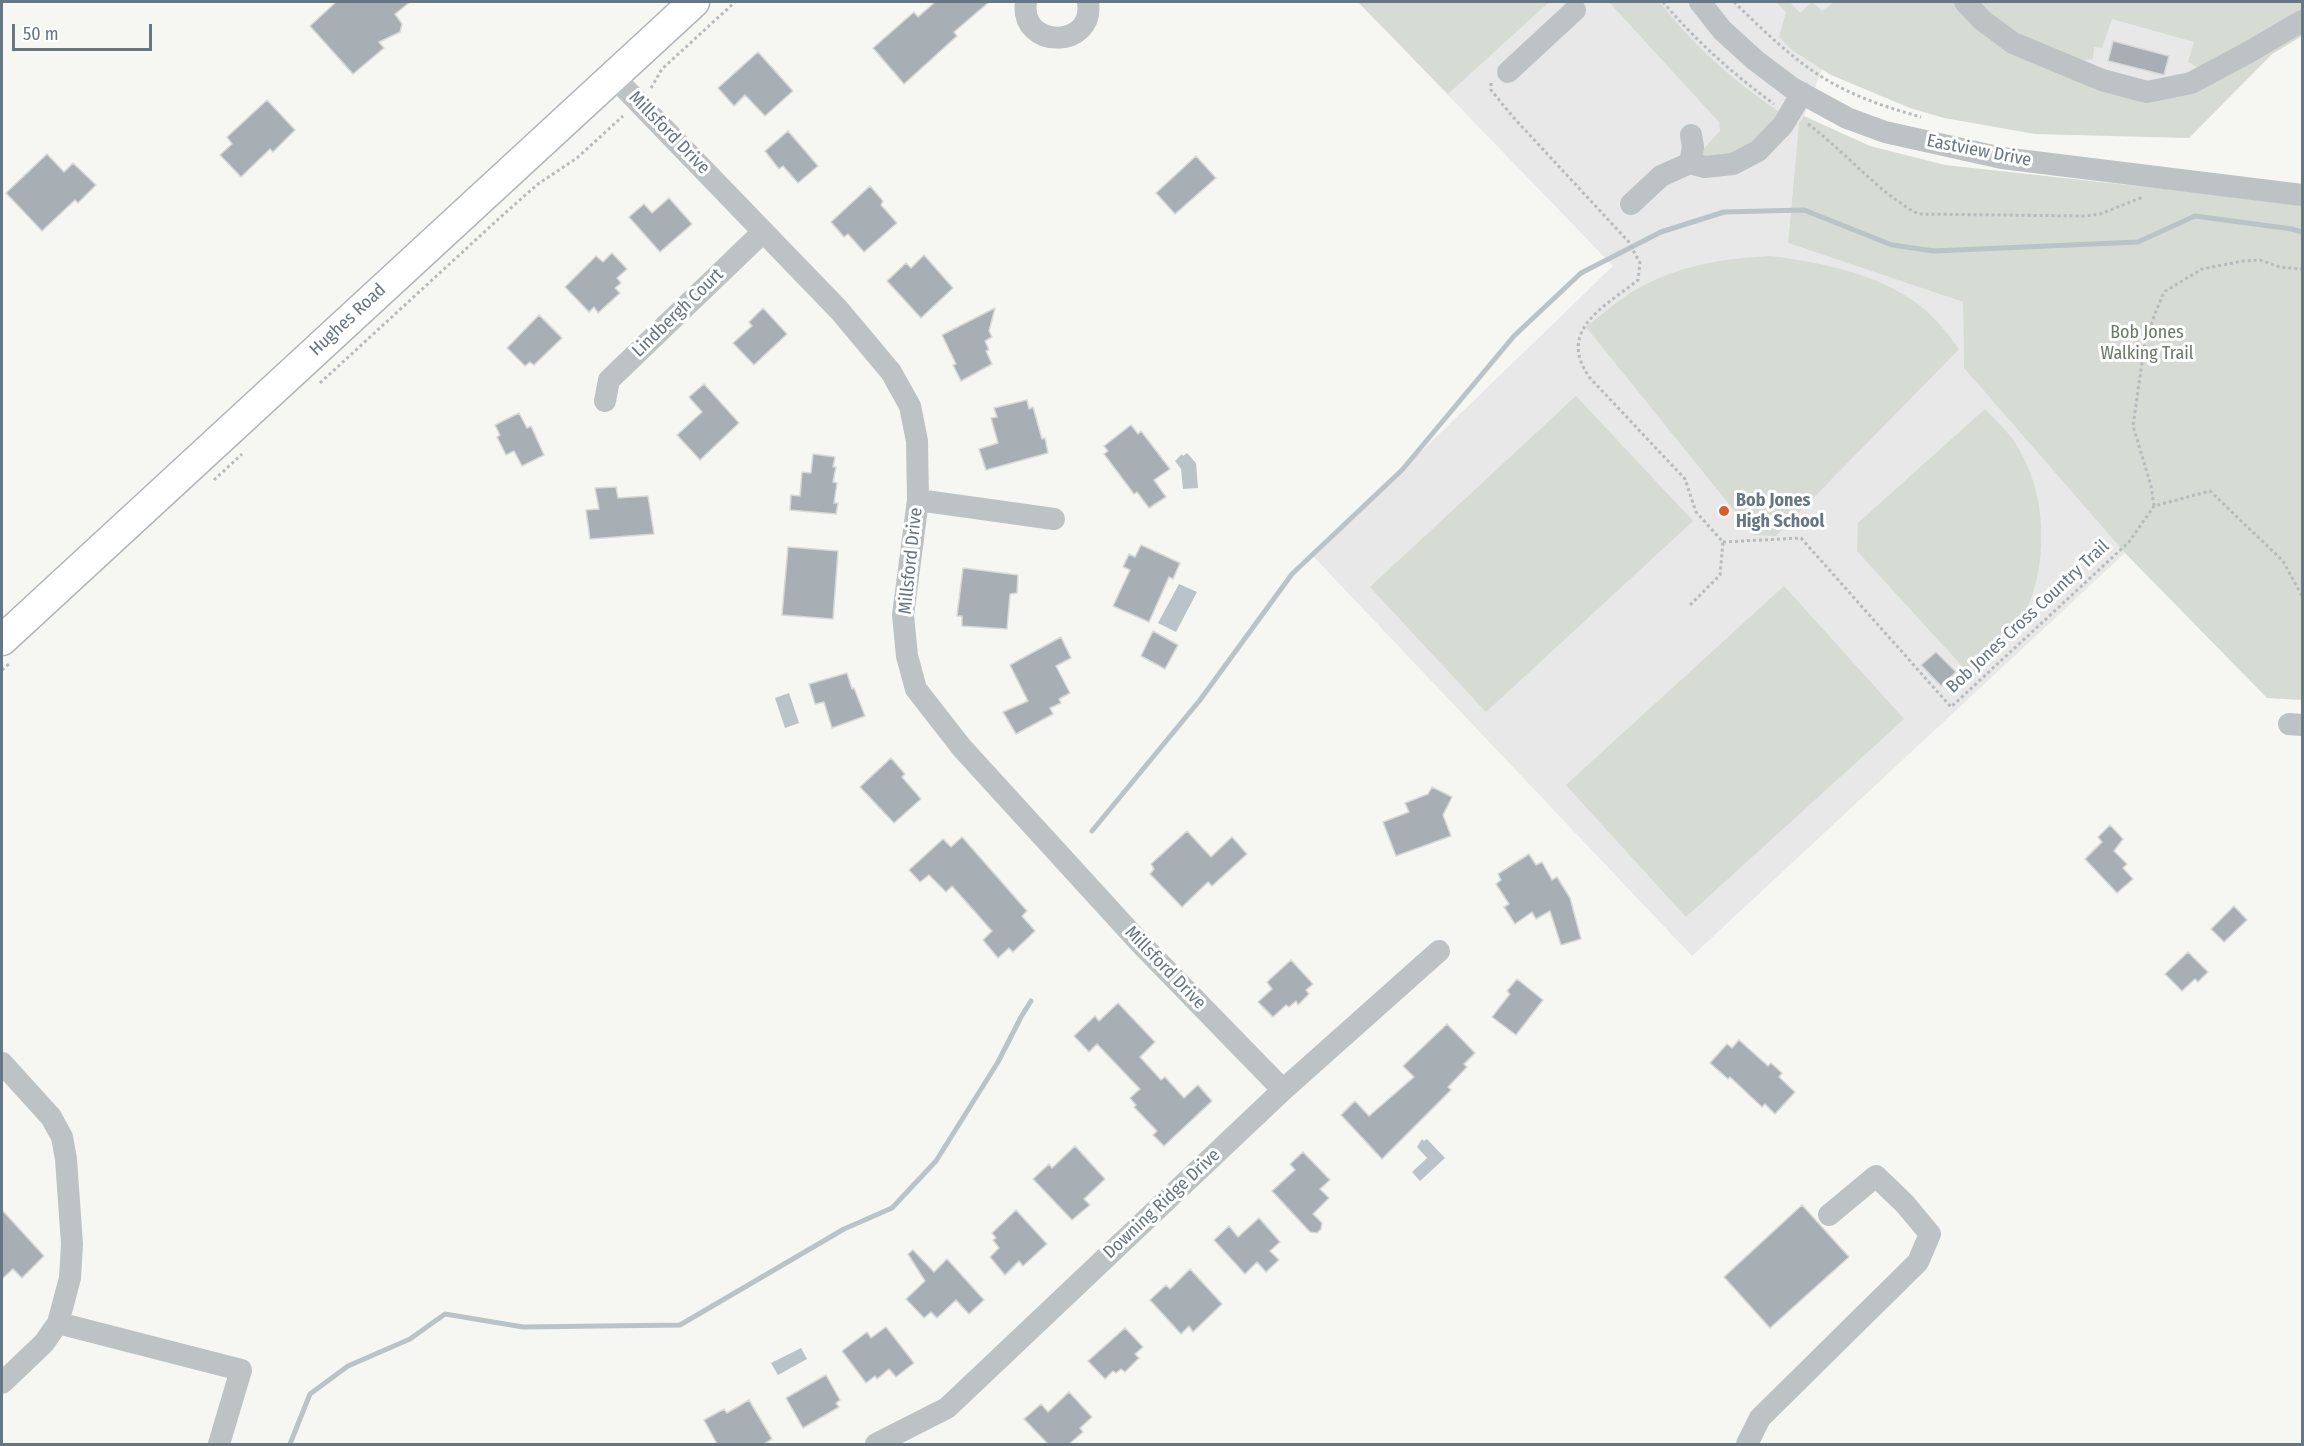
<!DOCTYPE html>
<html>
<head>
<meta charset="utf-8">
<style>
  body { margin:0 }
  #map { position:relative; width:2304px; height:1446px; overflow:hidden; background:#f6f7f3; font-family:"Fira Sans Condensed",sans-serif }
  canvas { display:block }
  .frame { position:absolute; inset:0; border:3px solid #677683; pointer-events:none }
  .scale { position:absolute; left:12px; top:24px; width:140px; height:27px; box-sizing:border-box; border:3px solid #677683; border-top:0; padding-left:8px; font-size:18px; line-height:21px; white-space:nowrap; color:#677683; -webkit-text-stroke:4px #fff; paint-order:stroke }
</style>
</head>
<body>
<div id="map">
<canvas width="2304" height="1446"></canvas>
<div class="frame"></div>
<div class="scale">50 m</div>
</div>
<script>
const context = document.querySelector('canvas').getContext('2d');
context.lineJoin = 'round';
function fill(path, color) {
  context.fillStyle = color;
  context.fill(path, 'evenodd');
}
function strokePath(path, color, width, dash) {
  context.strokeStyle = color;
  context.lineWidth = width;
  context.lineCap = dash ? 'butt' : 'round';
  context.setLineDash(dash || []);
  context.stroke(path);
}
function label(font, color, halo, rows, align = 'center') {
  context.font = font + ' "Fira Sans Condensed",sans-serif';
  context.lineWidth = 6;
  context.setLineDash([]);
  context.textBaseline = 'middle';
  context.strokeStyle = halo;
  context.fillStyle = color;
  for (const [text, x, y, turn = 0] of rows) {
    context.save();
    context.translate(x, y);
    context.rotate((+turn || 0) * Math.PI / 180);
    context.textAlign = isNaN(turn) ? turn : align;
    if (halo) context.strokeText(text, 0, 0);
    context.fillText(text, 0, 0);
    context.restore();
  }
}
fill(new Path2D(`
  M1358,2H2302V36L2272,54L2189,138L2038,127L1825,62L1804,116L1799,123L1788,243L1963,302L1964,368L2125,553L1692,956L1313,556L1613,266Z`), '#e7e8e7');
fill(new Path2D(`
  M1358,2H1549L1448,94Z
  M1609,2H1660C1692,45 1733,80 1778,111C1771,125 1760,141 1747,149C1737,156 1710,157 1699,154L1720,131L1719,122Z
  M1776,2H1790L1800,13L1812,2L1822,11L1834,2H1958L1963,7L2146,96L2302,24V36L2272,54L2189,138L2035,134L1944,118L1910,108L1831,75L1792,50L1779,37L1786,12Z
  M1972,2H2302V11L2201,69L2188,62L2194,42L2112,19L2102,48L2094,47L2093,59L2085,60L2082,65L2016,36Z
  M1804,116L1870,146L1945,165L2302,204V700L2267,698L2125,553L1964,368L1963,302L1788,243L1799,123Z
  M1771,256C1822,263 1877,273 1919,305C1935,317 1947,333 1959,349L1776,536L1754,535L1586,327C1605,312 1624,295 1646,284C1687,264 1727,258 1771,256Z
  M1576,396L1693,521L1486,712L1370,587Z
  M1985,409C1997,422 2012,435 2020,451C2048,501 2048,567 2023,618C2011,641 1990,659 1973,678L1857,551L1858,523Z
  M1784,586L1904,719L1686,917L1566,785Z`), '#d6dbd3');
fill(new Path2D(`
  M1187,453L1196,463L1198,488L1183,489L1181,469L1175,461L1182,454L1183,456Z
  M1179,584L1197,592L1176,632L1158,623Z
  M789,693L799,723L785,728L775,698Z
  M1422,1139L1424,1141L1427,1139L1445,1158L1420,1181L1412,1172L1427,1158L1417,1147Z
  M801,1348L807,1359L778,1375L771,1363Z`), '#b9c3c8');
strokePath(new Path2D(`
  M1092,831L1200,700L1292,574L1402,470L1514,336L1581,273L1661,232L1724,212L1804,210L1892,245L1934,251L2138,242L2195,216L2292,229L2302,232
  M290,1444L310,1394L348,1366L410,1339L445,1314L523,1327L680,1325L844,1229L892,1208L936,1161L998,1062L1021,1017L1031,1001`), '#b9c3c8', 5);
const building = new Path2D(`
  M336,2H410L395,14L402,24L400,32L379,42L384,48L353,74L310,26Z
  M935,2H989L954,32L957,36L904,84L873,48L914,12L918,17Z
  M2113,41L2169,56L2164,75L2108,61Z
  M758,52L793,91L765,116L745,95L734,106L718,88Z
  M267,100L295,130L273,152L270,149L241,177L220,155L232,144L227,137Z
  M788,131L818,166L798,183L783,166L779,169L765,151Z
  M47,154L64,172L73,163L96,185L78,203L75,200L42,231L6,193Z
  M1196,156L1216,178L1175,214L1156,193Z
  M870,186L883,201L881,205L897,223L864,252L848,234L844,237L831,222Z
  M669,198L692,224L660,252L629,217L644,204L652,213Z
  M612,253L627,269L617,278L621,283L615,288L620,293L598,313L594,307L589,312L565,287L596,256L603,262Z
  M924,255L953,288L921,318L887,281L906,263L911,268Z
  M763,308L787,334L754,365L733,343L752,326L749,322Z
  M995,308L989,331L992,337L985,341L989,350L986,351L992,364L961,381L953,365L956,364L942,335Z
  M539,315L562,338L534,365L530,362L525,366L507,348Z
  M704,384L739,423L700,460L677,435L702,412L689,397Z
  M1027,400L1029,409L1033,407L1042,439L1045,438L1048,453L986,470L979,449L998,443L991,418L997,417L994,408Z
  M519,413L527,428L531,426L544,455L522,466L514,451L506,455L497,437L500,435L495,425Z
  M1131,425L1138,434L1141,431L1170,469L1154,480L1166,497L1149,508L1137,492L1134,494L1104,454L1108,451L1104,446Z
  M813,454L835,457L833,467H836L833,482L837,483L834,503H838L836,514L790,510L791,495L800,496L802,472L811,473Z
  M616,487L618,498L648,496L654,534L590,539L586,510L599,509L595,488Z
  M1141,545L1180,563L1173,579L1169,577L1149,622L1113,606L1130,570L1123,567L1129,554L1135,557Z
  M788,547L838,551L833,619L782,615Z
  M963,568L1018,575L1017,593L1010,594L1007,629L962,626V616H957Z
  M1153,631L1178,645L1165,669L1141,656Z
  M1061,637L1071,658L1056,666L1070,693L1059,699L1061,703L1050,708L1053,714L1016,734L1003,712L1028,701L1010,665Z
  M1936,652L1956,672L1941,686L1921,665Z
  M847,673L852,689L854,688L865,716L832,728L824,702L815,704L809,684Z
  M891,758L905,774L902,777L921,799L894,823L860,787Z
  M1432,787L1452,797L1443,815L1451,836L1396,856L1383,822L1409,812L1405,803L1428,794Z
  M2110,825L2123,839L2114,851L2127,864L2123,868L2133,879L2117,893L2085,859L2102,842L2098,837Z
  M1187,831L1211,857L1232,837L1247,854L1212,886L1208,882L1182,907L1150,874L1154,869L1151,864Z
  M962,837L1027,911L1022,916L1035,931L1013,952L1009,948L998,958L983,940L992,931L952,886L946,892L929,875L920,882L909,870L943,839L951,847Z
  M1529,854L1536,865L1542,862L1552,880L1557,877L1570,898L1581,939L1561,945L1550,911L1536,919L1532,912L1515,924L1504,907L1509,904L1496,884L1501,880L1498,874Z
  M2234,906L2247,920L2224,942L2211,929Z
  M2188,952L2208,972L2198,982L2195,979L2182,991L2165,974Z
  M1291,960L1313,984L1306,990L1309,994L1298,1005L1296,1001L1289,1007L1286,1005L1273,1017L1258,1002L1272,989L1267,982Z
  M1517,979L1543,1000L1516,1035L1492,1017L1510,994L1507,991Z
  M1118,1003L1155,1042L1140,1057L1161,1080L1165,1077L1184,1098L1198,1085L1212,1101L1164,1146L1153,1135L1157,1131L1134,1107L1136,1105L1130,1098L1140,1089L1097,1044L1089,1052L1074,1036L1095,1016L1099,1021Z
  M1447,1024L1475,1053L1464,1064L1467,1067L1448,1087L1451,1090L1382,1159L1341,1115L1355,1101L1369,1116L1414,1077L1403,1066Z
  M1739,1040L1768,1066L1771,1063L1782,1073L1779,1077L1795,1092L1775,1114L1765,1104L1762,1107L1730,1077L1728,1079L1710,1063L1727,1044L1732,1048Z
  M1075,1146L1105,1179L1084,1199L1090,1205L1072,1220L1033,1179L1049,1164L1052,1168Z
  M1303,1152L1330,1180L1320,1189L1329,1198L1313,1214L1322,1223L1321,1229L1317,1233L1310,1232L1272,1191L1295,1170L1290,1164Z
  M1802,1205L1849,1257L1770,1328L1724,1277Z
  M2,1210L44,1256L22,1278L13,1269L2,1279Z
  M1016,1210L1047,1244L1023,1266L1019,1261L1005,1275L990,1257L999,1248L993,1240L996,1238L992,1233Z
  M1259,1218L1280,1242L1270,1251L1279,1260L1266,1272L1257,1262L1245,1274L1214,1240L1229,1226L1238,1237Z
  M913,1250L934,1272L947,1259L984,1300L969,1314L956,1300L937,1318L931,1312L924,1318L906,1299L925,1281L908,1254Z
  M1190,1269L1222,1304L1193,1332L1189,1326L1181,1334L1150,1300L1166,1285L1170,1289Z
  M886,1327L914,1363L896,1377L889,1369L877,1379L875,1376L866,1383L842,1351L867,1332L871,1338Z
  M1125,1328L1143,1347L1135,1354L1139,1358L1125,1372L1121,1369L1116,1373L1113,1371L1105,1379L1088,1361Z
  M826,1375L840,1400L836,1403L839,1407L803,1428L786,1398Z
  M1069,1392L1092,1417L1080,1428L1083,1432L1069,1444H1048L1024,1419L1041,1404L1048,1412Z
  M749,1400L772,1439L764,1444H717L704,1420L724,1409L727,1413Z`);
fill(building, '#a7afb4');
strokePath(building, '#d8d8d6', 1.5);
const major = new Path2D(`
  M2,640L694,2`);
strokePath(major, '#b1b6ba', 33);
strokePath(new Path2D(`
  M1663,2C1696,41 1733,74 1774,104
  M1734,2C1761,28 1790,57 1822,77C1852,96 1888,108 1921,117
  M1491,83V90L1513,117L1628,241L1640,263L1638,280C1606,306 1555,330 1590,378L1685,479L1696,512L1723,542L1720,575L1689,606
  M651,88L662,69L735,2
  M1808,124C1847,153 1875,190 1918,214L2085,216L2100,214L2143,197
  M320,383L505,213L538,184L577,158L623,116
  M214,480L242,454
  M2154,506L2151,486L2133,426L2144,348L2154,316L2164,292L2202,269L2243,261L2260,260L2280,267L2302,269
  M1723,542L1801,538L1951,707L2129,542L2154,506L2210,491L2283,561L2302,596
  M2,670L10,663`), '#b8bbbd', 3, [3, 3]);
strokePath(new Path2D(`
  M1026,2C1019,49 1095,50 1088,2
  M1700,2L1722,30L1755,60L1792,88L1847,118L1885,132L2002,158L2302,195
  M1965,2L1982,20L2013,43L2102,80L2147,92L2191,83L2249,52L2302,21
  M1508,72L1575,10
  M613,76L839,310L891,372L910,406L917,441L918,500L903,615L907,656L916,689L962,748L1141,944L1283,1090
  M1690,163L1693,147L1691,135
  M1631,204L1661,176L1690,163L1705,167L1733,164L1758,151L1783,125L1802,93
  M605,401L609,380L763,232
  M918,500L1054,519
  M2289,724L2302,725
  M2,1063L51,1117L62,1137L66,1159L72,1244L70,1278L58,1323L44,1343L2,1383
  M58,1323L241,1370L219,1444
  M876,1444L947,1408L1283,1090L1439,951
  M1747,1444L1760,1418L1918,1262L1930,1234L1905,1204L1876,1176L1829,1215`), '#bdc2c5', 22);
strokePath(major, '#fff', 30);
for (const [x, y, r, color] of [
  [1724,511,6,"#dd5c2d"]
]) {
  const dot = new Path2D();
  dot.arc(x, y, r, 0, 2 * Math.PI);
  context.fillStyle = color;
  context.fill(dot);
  strokePath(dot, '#fff', 2);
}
label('18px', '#677683', '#fff', [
  ["Millsford Drive",669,133,46],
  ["Eastview Drive",1979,151,11],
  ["Lindbergh Court",678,313,-44],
  ["Hughes Road",348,320,-43],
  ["Millsford Drive",911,561,-84],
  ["Bob Jones Cross Country Trail",2028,617,-43],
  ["Millsford Drive",1165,968,46],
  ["Downing Ridge Drive",1162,1204,-43]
]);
label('18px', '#697b65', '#fff', [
  ["Bob Jones",2147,333],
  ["Walking Trail",2147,354]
]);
label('bold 18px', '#677683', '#fff', [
  ["Bob Jones",1736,501],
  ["High School",1736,522]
], 'left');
</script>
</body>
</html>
